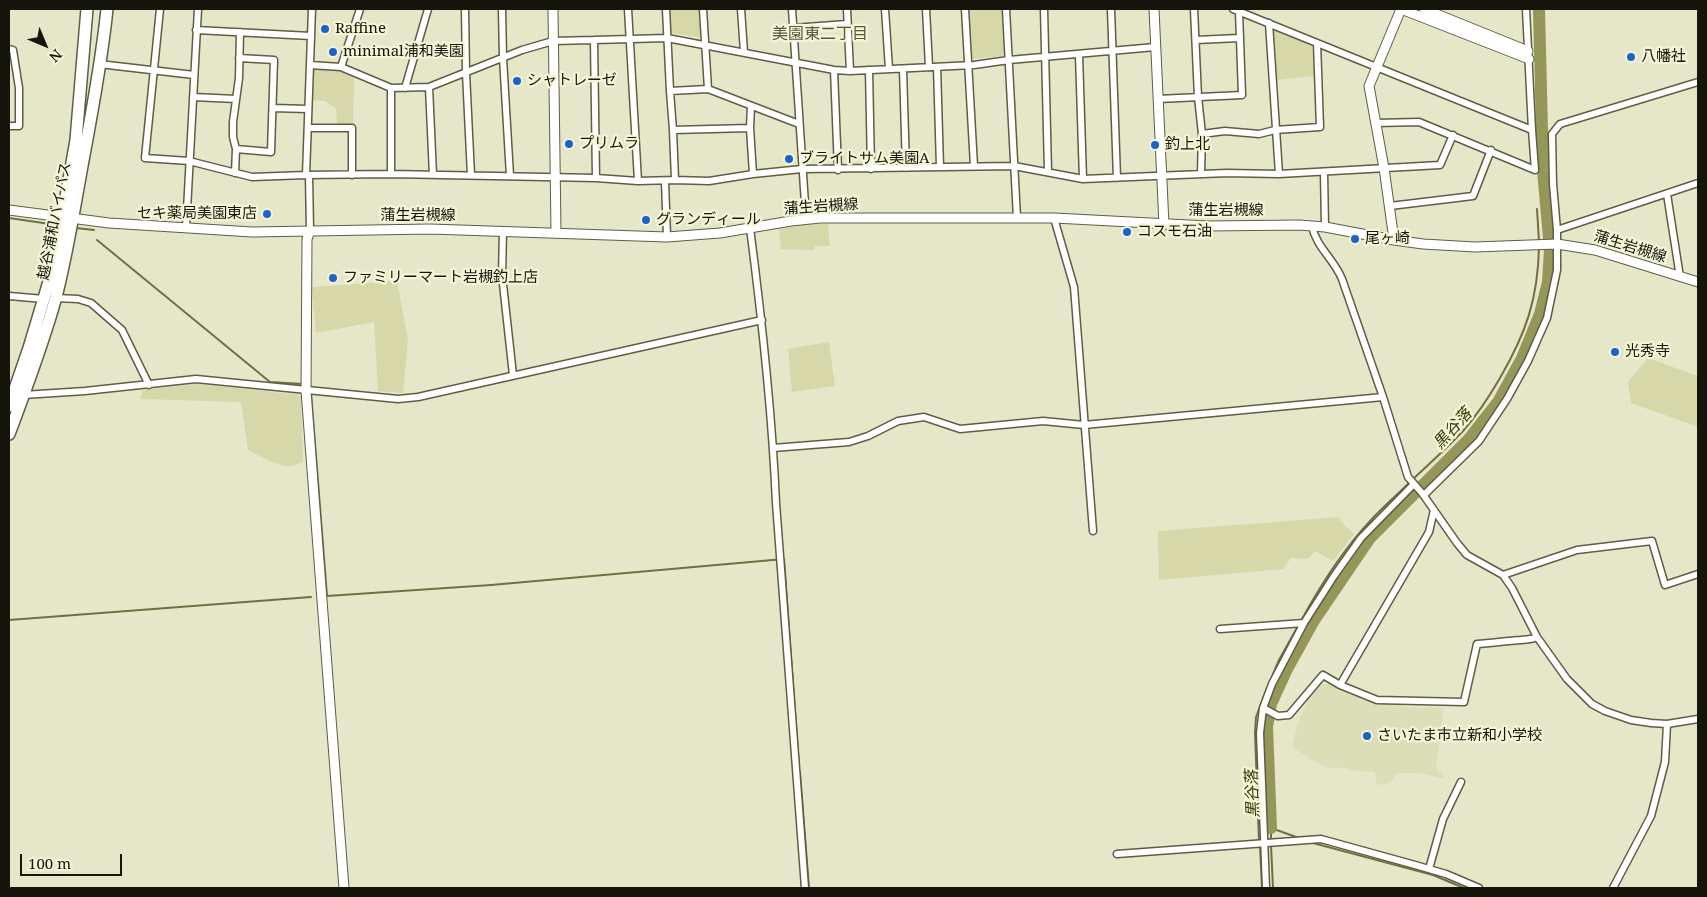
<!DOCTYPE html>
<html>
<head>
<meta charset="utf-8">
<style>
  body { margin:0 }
  #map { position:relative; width:1707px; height:897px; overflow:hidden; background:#e6e7c9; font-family:"Noto Serif",serif }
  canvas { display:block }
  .frame { position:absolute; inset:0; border:10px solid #15150b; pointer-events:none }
  .north { position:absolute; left:20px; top:20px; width:50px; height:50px; -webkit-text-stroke:4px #f3f5d6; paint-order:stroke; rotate:135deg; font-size:14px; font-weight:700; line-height:20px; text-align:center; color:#15150b }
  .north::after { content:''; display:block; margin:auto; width:18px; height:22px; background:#15150b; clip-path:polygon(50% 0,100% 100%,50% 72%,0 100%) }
  .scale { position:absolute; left:20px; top:854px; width:102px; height:22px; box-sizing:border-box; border:2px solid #15150b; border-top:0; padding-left:6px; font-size:15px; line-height:18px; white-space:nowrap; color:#15150b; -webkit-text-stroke:4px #f3f5d6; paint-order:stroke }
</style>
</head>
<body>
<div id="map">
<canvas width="1707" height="897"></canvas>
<div class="frame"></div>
<div class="north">N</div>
<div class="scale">100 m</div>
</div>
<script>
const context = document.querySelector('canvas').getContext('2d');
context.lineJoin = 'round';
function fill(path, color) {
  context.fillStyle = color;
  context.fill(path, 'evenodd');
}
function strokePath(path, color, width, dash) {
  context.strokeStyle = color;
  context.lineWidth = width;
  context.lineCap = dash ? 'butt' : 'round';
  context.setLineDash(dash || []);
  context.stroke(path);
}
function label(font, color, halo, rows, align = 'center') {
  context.font = font + ' "Noto Serif","Noto Sans JP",serif';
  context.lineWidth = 4.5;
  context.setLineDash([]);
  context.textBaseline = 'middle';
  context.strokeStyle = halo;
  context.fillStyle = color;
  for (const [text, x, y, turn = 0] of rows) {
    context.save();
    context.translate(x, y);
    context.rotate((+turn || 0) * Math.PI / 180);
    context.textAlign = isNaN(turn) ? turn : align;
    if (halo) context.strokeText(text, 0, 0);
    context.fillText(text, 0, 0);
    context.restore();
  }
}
fill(new Path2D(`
  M1323,684H1330L1361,696L1411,708L1444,707L1436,769L1446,779L1419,773H1397L1390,783L1377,785L1375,772L1352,771L1343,767L1335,769L1320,765L1292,747L1297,726L1309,697Z`), '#dcdeb8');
fill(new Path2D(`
  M670,9H699L702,38L671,33Z
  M969,9H1002L1004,54L1002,56L973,59L971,56Z
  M1275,29L1312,45L1314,76L1277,80L1273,31Z
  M315,70H339L354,77L353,125L337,124L336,108L325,101L312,100V72Z
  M805,224H828L830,246H815L814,250L781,249L779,229Z
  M397,281L408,340L403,393L378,391L374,322L316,333L312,287Z
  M829,342L835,386L792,392L788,349Z
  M1648,358L1697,376L1698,427L1631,403L1628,382Z
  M197,384L301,395L303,462L288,467L269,461L248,450L241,402L140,399L143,390Z
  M1340,517L1339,520L1354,534L1333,561L1315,551L1308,559L1291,558L1283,569L1159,580L1158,531Z`), '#d6d8aa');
strokePath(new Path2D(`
  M1537,209L1539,242
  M9,218L57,225
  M76,228L94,230
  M97,240L270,382L303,384
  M311,392L327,596L491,585L784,559L799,766
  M1413,479C1430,463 1447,448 1463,431C1478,414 1489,397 1500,378C1526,333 1538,299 1539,247
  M9,620L311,597
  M1301,621C1320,586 1343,550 1371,520C1383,507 1397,495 1410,482
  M1271,679L1279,660L1298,626
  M800,772L809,888
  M1259,841L1255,733L1256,717L1267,688
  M1271,841V828L1299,838
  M1313,843L1433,875L1464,888
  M1271,845L1273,888
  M1260,846L1262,888`), '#6f7042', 2);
strokePath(new Path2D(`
  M1271,828L1267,727L1271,704L1287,669L1313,622L1370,538L1469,439L1498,402L1522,358L1540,314L1548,282L1550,249L1543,171L1539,9`), '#959759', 12);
const street = new Path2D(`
  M160,9L145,158L189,161L252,177L306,175L391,174
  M465,9L466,73L471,175
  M502,9L503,58L510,176
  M628,9L638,181
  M666,9L670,91
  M703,9L708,89L670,91L673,130L750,128L751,106
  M741,9L744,52
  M792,9L806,219
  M847,9L850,71
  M885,9L889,69
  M926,9L929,67
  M965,9L974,166
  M1006,9L1017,218
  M1044,9L1048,172
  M1111,9L1117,178
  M1194,9L1198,97L1202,134L1201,174
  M1233,9L1532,130L1535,170L1419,122L1376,123
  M1526,9L1532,130
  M1269,23L1279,174
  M793,28L847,24
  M196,30L311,36
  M594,40L667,38L834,70L850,71L974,65L1009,60L1155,47
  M1196,40L1239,38
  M9,49L13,50L19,88V126H9
  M1079,55L1083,179
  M99,64L194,75
  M310,65L341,67L391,88L429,87L522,50L553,41L594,40L596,178L638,181L675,180L673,130
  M341,67L360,9
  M937,67L940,167
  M903,69L906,168
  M834,70L838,170
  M869,70L871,169
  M429,87L433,175
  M391,88V174L596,178
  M405,88L428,9
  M708,89L799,124
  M193,97L236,99
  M1158,99L1242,95L1239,11
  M273,108L308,109
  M308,128H352V175
  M750,128L753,174
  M1202,134L1225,131L1259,134L1275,130L1320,127L1317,43
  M236,149L271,152L274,60L239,58
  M1324,172L1325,227
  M235,173L236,149L233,137V122L239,78L240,32
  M306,175L312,9
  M309,175L310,231
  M675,180L709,181L753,174L802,169L1014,166L1083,179L1227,173L1279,174L1440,165L1453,135
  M665,181L667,237
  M1667,194L1680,277
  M1390,206L1473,196L1491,150
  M1054,218L1074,287L1093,531
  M1312,226C1316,247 1334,259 1342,279L1383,397L1408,477L1422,493L1457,543L1467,555L1503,575L1512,588L1537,637L1567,679L1592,704L1605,711L1631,720L1651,723L1667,724L1698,719
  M186,228L198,9
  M750,228C762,320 772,411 776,503L805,888
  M1557,230L1698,183
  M503,231L502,275L513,375
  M9,296L44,299
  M55,298L78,299L91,303L122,330L149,385
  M23,395L85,391L196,379L398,399L418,397L762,320
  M773,448L849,442L868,436L898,421L924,417L960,429L1043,421L1084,425L1383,397
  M1424,495L1479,441L1507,399L1528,361L1547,318L1557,270V230L1553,184L1552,134L1560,124L1698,82
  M1503,575L1577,550L1652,541L1665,585L1698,574
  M1220,629L1304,623
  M1340,685L1429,532L1434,510
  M1263,708L1278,716L1289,715L1323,675L1340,685L1377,700L1464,702L1477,644C1492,643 1506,641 1521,640C1528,639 1531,640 1537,637
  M1117,854L1321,839L1415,865L1446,874L1479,888
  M1429,869L1443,819L1461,782
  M1266,888L1260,733L1263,708L1272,684L1304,623L1334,576L1361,538L1414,484
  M1613,888L1651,816L1665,762L1667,724`);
const secondary = new Path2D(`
  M553,9L556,233
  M1154,9L1164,225
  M1401,9L1529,59
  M1424,9L1528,51
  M9,210L109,223L252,232L430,229L667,237L720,233L791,221L820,218H1054L1208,226L1299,225L1325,227L1394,240L1423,244L1475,247L1557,244L1595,250L1698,282
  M310,231L307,239L306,391L344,888
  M1394,240L1384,168L1369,86L1401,9`);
const highway = new Path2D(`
  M9,406L29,348L50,278L57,248L76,140L87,9
  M9,434C26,389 43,343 56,297C68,250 75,203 84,155C93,107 102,58 107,9`);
strokePath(street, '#5d5e43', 9);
strokePath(secondary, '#5d5e43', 11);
strokePath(highway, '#5d5e43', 14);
strokePath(street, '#fff', 6);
strokePath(secondary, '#fff', 9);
strokePath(highway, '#fff', 11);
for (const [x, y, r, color] of [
  [325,29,5,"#1c62cd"],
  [333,52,5,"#1c62cd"],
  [1631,57,5,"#1c62cd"],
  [517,81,5,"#1c62cd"],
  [569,144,5,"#1c62cd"],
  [1155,145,5,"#1c62cd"],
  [789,159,5,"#1c62cd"],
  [267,214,5,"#1c62cd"],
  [646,220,5,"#1c62cd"],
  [1127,232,5,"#1c62cd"],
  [1355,239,5,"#1c62cd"],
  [333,278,5,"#1c62cd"],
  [1615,352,5,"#1c62cd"],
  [1367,736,5,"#1c62cd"]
]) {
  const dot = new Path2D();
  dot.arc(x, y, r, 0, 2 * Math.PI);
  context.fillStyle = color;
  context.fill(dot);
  strokePath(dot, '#f3f5d6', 2);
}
label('15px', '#15150b', '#f3f5d6', [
  ["Raffine",335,29],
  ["minimal浦和美園",343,52],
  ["八幡社",1641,57],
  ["シャトレーゼ",527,81],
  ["プリムラ",579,144],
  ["釣上北",1165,145],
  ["ブライトサム美園A",799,159],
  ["セキ薬局美園東店",257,214,"right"],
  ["グランディール",656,220],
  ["コスモ石油",1137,232],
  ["尾ヶ崎",1365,239],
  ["ファミリーマート岩槻釣上店",343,278],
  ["光秀寺",1625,352],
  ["さいたま市立新和小学校",1377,736]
], 'left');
label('15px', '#15150b', '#f3f5d6', [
  ["蒲生岩槻線",821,207,-4],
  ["蒲生岩槻線",1226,211],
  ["蒲生岩槻線",418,216],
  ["越谷浦和バイパス",55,221,-79],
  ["蒲生岩槻線",1630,247,17]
]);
label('16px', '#58593e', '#f3f5d6', [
  ["美園東二丁目",820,34]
]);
label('italic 16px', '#383805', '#f3f5d6', [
  ["黒谷落",1453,429,-48],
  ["黒谷落",1253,794,-92]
]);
</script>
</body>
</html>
